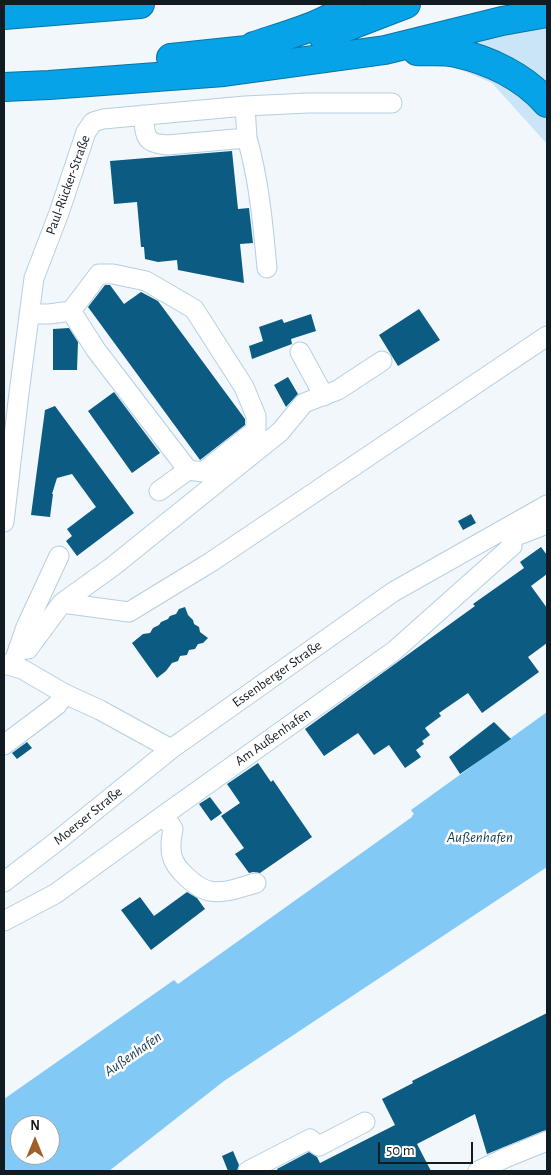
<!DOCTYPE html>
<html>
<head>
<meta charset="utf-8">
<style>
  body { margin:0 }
  #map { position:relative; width:551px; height:1175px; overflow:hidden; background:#f2f7fb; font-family:"Alegreya Sans",sans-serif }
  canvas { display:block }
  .frame { position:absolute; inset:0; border:5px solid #111c22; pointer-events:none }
  .north { position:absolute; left:10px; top:1115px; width:50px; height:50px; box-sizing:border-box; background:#fff; border:1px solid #a0a4a7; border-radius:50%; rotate:0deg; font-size:14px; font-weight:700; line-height:20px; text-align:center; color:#111c22 }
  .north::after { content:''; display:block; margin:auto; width:18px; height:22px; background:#9f5f28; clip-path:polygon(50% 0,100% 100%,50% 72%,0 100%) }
  .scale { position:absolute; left:378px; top:1142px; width:95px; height:22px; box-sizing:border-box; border:2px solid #111c22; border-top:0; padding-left:6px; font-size:15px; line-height:18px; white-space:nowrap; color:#111c22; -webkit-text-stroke:4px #fff; paint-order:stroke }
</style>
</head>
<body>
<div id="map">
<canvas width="551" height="1175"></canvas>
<div class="frame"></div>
<div class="north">N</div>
<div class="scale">50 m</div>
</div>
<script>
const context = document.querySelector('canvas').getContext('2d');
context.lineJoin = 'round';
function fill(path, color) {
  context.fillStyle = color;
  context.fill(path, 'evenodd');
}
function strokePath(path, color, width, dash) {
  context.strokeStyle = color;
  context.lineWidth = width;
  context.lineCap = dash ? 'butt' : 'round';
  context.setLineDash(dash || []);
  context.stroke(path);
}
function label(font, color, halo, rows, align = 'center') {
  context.font = font + ' "Alegreya Sans",sans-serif';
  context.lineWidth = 5;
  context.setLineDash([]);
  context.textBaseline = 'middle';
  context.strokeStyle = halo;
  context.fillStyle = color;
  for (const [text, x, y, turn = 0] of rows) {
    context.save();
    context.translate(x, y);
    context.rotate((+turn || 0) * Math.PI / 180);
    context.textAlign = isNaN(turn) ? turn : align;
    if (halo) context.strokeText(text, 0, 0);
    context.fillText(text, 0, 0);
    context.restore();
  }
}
fill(new Path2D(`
  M547,24V94L444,43Z
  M431,57L502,78L547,116V144L492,83Z`), '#c9e5f7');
fill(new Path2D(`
  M547,712V867L224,1081L109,1171H4V1099L174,980L178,984L412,817V816L414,814L411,810ZM20,1125H50V1155H20Z`), '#83c9f6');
fill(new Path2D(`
  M232,151L238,209L249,208L253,243L240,244L244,283L178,270L177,260L158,262L145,259L144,247H141L137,202L114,204L110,161Z
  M105,285H110L124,304L141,292L158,301L245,419V425L200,460L88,307Z
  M419,309L440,340L398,366L379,335Z
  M311,314L316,331L291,339L292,344L252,359L249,346L263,341L259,327L282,319L284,323Z
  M69,328L78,342L77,370H53V329Z
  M288,377L298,394L286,407L274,385Z
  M114,392L160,453L132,473L88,411Z
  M55,406L134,513L77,556L66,541L72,536L67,529L96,507L72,474L57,478L52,494H53L50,517L31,515L45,410Z
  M471,514L476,523L463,530L458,521Z
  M541,547L547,555V574L531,586L547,608V643L528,657L539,672L482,713L468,693L439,713L441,716L425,728L430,735L422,741L424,744L416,750L421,757L405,768L389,745L374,755L358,733L324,756L305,729L475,606L473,604L524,568L520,562Z
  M185,607L188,615L193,620L194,624L199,627L200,632L208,638L203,643L198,644L195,649L189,650L187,655L180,656L178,661L172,663L166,671L157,678L132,643L143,634L150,633L153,628L159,625L161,622L168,619L170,616L176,614L179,609Z
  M494,722L511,739L460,774L449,757Z
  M27,742L32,748L17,759L12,753Z
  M258,763L271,782L273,780L312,837L260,873L253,872L249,873L235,854L244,848L221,816L240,803L227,784Z
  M210,797L222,813L211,821L199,804Z
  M187,892L197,898L205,909L151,950L121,910L140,897L154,916Z
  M547,1013V1130L543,1131L487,1154L475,1114L417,1144L431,1171H278L277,1169L309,1152L317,1157L320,1163L395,1125L382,1099L413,1083L412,1081Z
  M233,1151L239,1165L237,1171H228L222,1156Z`), '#0b5b83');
const minor = new Path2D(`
  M245,106L308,103H392
  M247,138C259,180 263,224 267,268
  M71,311L99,274H113L146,281L194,309L244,387L256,416V430L203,472L188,470
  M29,314H49L71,311L96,350L188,470L159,491
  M300,352L324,396
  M4,522L19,393L34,278L59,213L86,132L93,122L103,119L245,106L247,138L167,145C143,143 146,136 143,115
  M511,538L547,524
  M62,603L129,612L211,562L547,336
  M18,649H28L62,603L112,567L280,432L304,403L338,390L382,361
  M16,656L26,627L59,556
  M4,664L22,669L65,694L100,710L171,749
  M4,745L57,705L65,694
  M164,815L173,829C171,838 170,847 172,856C175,869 197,889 210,891C226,894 241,887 256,883
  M4,882L56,842L171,749L393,592L547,505
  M4,921L55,894L164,815L394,651L512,546L509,527
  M248,1171L310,1139L319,1146L365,1122
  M478,1171L505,1158L547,1141`);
const highway = new Path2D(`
  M4,15L140,4
  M323,36L406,4
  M254,46C280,37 332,24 349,4
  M417,51C429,52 444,50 456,53C490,60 524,77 547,103
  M171,58L275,47
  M4,87L49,85L224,72L385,50L502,21L547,13`);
strokePath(minor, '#b4cfe2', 21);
strokePath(highway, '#0a74a3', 30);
strokePath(minor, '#fff', 19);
strokePath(highway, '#07a3e8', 28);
label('14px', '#111c22', '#fff', [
  ["Paul-Rücker-Straße",68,185,-70],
  ["Essenberger Straße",277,674,-35],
  ["Am Außenhafen",273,737,-35],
  ["Moerser Straße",88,816,-39]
]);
label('italic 15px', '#123950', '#fff', [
  ["Außenhafen",480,837],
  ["Außenhafen",133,1054,-35]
]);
</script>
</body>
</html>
